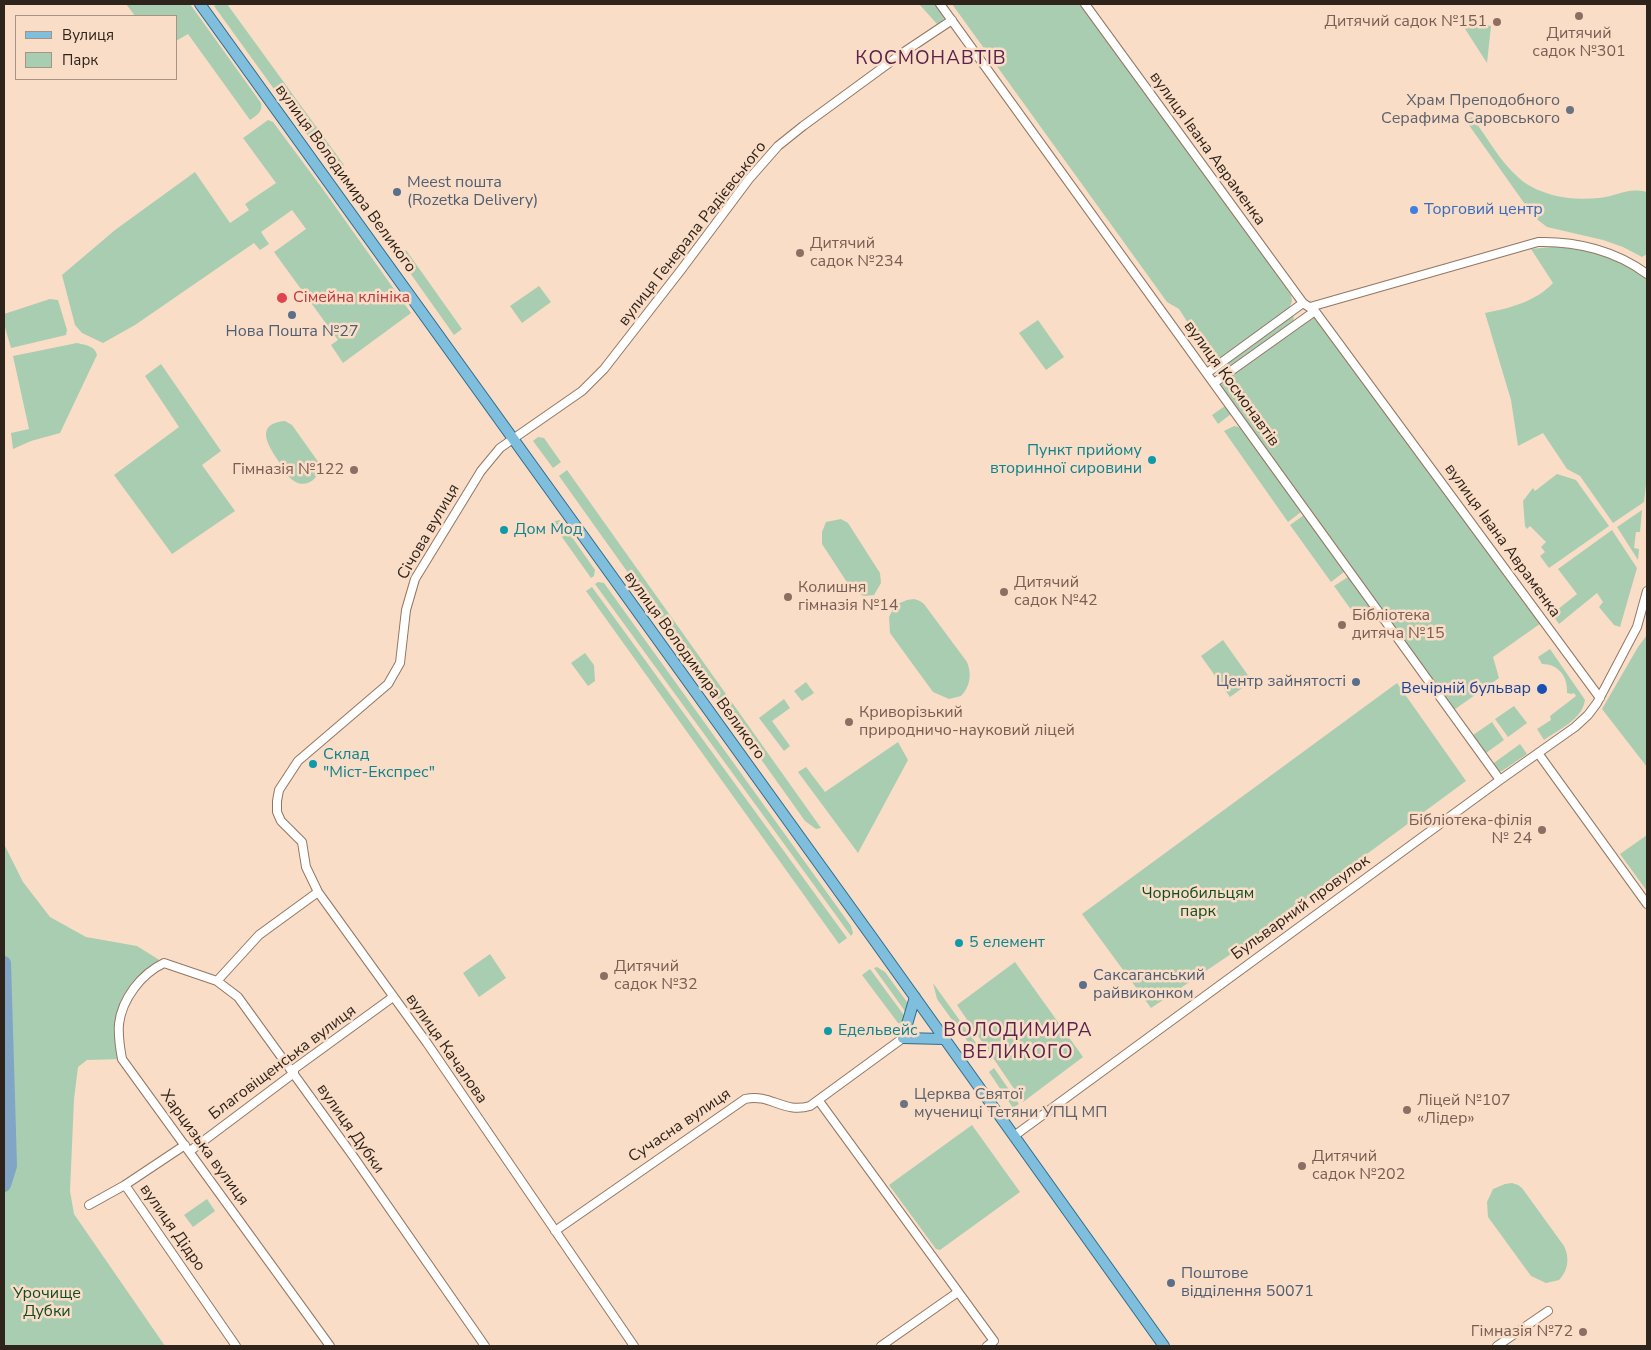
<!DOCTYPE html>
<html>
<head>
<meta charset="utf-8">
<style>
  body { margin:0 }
  #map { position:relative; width:1651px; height:1350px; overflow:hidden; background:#faddc6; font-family:"Nunito Sans",sans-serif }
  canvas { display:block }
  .frame { position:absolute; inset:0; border:5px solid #2e241b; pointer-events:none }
  .legend { position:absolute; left:15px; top:15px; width:162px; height:65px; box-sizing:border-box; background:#faddc6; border:1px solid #a89382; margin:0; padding:6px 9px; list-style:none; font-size:15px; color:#2e241b }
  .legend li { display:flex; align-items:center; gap:10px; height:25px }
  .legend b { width:25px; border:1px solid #a89382 }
</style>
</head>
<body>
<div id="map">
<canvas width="1651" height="1350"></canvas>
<div class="frame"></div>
<ul class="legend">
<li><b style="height:6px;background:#80bedd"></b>Вулиця</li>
<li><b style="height:14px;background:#a9cdb1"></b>Парк</li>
</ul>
</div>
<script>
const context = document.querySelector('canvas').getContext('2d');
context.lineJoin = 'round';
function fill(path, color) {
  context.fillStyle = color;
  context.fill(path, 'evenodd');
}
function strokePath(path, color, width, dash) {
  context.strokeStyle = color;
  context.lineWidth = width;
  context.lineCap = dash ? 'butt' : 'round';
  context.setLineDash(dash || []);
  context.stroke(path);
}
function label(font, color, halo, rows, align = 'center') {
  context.font = font + ' "Nunito Sans",sans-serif';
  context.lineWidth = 5;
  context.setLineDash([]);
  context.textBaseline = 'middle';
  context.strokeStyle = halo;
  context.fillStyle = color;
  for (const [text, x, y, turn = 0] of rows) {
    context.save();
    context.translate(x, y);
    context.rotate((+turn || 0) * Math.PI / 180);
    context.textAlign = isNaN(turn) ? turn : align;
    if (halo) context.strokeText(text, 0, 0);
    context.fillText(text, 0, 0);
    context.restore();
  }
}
fill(new Path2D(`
  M126,4H190L261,103C263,112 257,115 250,120L188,34L176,41V16H135Z
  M218,4H227L344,165L334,172L214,6Z
  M919,4H939L945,16L943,20L937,24Z
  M952,4H1082L1291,295L1292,301L1289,309L1226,355C1209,363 1204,352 1194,339L1195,334L1179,309L1167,302Z
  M1458,18L1491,26L1487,63Z
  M1472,117C1487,137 1500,162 1519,178C1539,196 1573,201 1599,198C1618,196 1627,187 1647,192V254L1642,257L1623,247L1603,240L1547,227L1534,217L1466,121Z
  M268,120L273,122L322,188L411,313L343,363L331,345L338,340L274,252L306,229L292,210L261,232L269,244L260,250L254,243L135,325L103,343L82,333L75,325L62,275L115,230L195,172L230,223L249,210L245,204L276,183L243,138Z
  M1552,247C1574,247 1597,249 1617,259C1628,263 1637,271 1647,277V476L1644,502L1613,523L1580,476L1567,469L1543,433L1518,446L1511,400L1485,313C1510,308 1535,302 1553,283L1531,249Z
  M406,250L462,329L454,335L398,256Z
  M539,286L551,302L522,323L510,306Z
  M50,299L58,300L67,330L66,335L11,348L4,324V314Z
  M1315,311L1544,621L1493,657L1499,678L1451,712L1214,383Z
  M1292,316L1294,317L1293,321L1232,365H1228V363Z
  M1038,320L1064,357L1046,370L1019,333Z
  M77,343C86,345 95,346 97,355L60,433L31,441L13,449L11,433L29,429L13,356Z
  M161,364L221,451L202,465L235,511L172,554L114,475L179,427L145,376Z
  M1225,406L1231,414L1218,424L1212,415Z
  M285,421L292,425L319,463C320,469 319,473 315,478C310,484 301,486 294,481C288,478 284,469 280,463C269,447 253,424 285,421Z
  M1234,426L1239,427L1244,432L1301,512L1288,522L1224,431Z
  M538,437L544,438L561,462L553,468L533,441Z
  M567,470L821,828L816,829L805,821L559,476Z
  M1557,474L1576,480L1609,526L1549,568L1540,556L1545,552L1541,547L1546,542L1530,526L1527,529L1525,526L1523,501L1533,488L1535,491Z
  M1642,510L1640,532H1636L1634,548L1639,549L1638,560L1617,527Z
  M1304,515L1344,572L1331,582L1290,525Z
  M841,519L848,523L880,573L881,583L874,595L864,596L852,590L822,544V532L826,522Z
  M555,521L560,520L595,570L594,576L591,578L552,523Z
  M1612,530L1637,568L1620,627L1614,625L1599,607L1603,602L1597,593L1559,624L1552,614L1577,594L1558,569Z
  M1348,577L1373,612L1360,622L1334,586Z
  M598,582L604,583L851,926L853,933L851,936L595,584Z
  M592,587L847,938L839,944L586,591Z
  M914,599L920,601L924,604L967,662C972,674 970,687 961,696L949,699L933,692L890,633L889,617L895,605L907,600Z
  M1647,635V767L1602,709L1638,647Z
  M1223,640L1252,681L1230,697L1201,656Z
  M1550,649L1585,700C1582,720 1559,729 1544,740L1537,729L1551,720L1550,716L1576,696L1574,693L1572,694L1567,693C1568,677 1559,664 1542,664L1538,657Z
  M585,653L594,665L595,681L588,686L571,663Z
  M806,682L814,693L802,701L794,691Z
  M1397,683L1466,781L1231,954L1151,1008L1082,914Z
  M784,699L790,708L772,721L790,746L784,751L759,718Z
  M1514,706L1527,723L1508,737L1495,719Z
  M1492,722L1504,740L1486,753L1473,735Z
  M898,742L908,760L858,853L798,772L806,767L825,792Z
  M1520,744L1527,754L1502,771H1498L1491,765Z
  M1647,835V891L1620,854Z
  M4,844L23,882L50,917L86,937L137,946L164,963L143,978L122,1012V1059L87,1060L78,1067L74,1099L70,1191L74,1214L165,1346H4Z
  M490,954L506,978L479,997L463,973Z
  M1015,962L1083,1057L1023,1102L957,1005Z
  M877,967L885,972L907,1002V1014L874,968Z
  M870,969L906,1018L903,1024L898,1023L862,975Z
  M933,983L981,1050L976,1053L937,999Z
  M994,1068L1019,1104L1013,1108L989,1072Z
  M972,1125L1020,1192L940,1250L936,1249L889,1185Z
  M1512,1183L1518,1185L1522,1188L1564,1246C1570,1258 1568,1271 1559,1280L1546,1283L1531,1276L1488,1217L1487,1202L1493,1189L1505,1184Z
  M207,1199L215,1211L193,1227L184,1215Z`), '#a9cdb1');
strokePath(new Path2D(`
  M4,963L10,1166L4,1185`), '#81a5c4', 14);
const minor = new Path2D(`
  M940,4L1500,780
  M1085,4L1303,303L1315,311L1600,698
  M1310,307L1538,242C1577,241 1616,251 1647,274
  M1207,373L1303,303
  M1214,383L1315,311
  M1538,753L1647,904
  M217,981L259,935L318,892
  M819,1101L994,1341L987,1346
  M1014,1136L1500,780L1575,727L1588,715L1597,703L1637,627L1647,591
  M185,1145L125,1185L236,1346
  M190,1151L294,1073V1069L393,997
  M89,1205L125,1185
  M555,1231L745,1099C771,1093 783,1114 810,1106L903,1038
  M330,1346L122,1059C120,1048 118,1036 119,1024C122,999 141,974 164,963L217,981L238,997L353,1156L485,1346
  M634,1346L427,1043L318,892L306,867L302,842L281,821L277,812V801L279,790L298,761L388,684L400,663L406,610L415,579L481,471L500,448L582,391L604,369L681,270L749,179L778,146L803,126L904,52L952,20
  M881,1346L958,1292
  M1497,1346L1548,1311`);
const major = new Path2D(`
  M200,4L874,940L1164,1346
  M915,997L903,1038L944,1039`);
strokePath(minor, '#917763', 10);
strokePath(major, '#2d6c8b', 12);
strokePath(minor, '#fff', 8);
strokePath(major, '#80bedd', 10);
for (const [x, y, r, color] of [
  [1579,16,5,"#8d6e63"],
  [1497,22,5,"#8d6e63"],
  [1570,110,5,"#6b7280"],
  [397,192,5,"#5c6f8a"],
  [1414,210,5,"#3f7fe0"],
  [800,253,5,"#8d6e63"],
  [282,298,6,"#e0444e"],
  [292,315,5,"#5c6f8a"],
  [1152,460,5,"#0f9aa8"],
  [354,470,5,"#8d6e63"],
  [504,530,5,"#0f9aa8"],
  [1004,592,5,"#8d6e63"],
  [788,597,5,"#8d6e63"],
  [1342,625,5,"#8d6e63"],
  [1356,682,5,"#5c6f8a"],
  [1542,689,6,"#1a4fb4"],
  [849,722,5,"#8d6e63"],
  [313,764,5,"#0f9aa8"],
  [1542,830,5,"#8d6e63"],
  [959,943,5,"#0f9aa8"],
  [604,976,5,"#8d6e63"],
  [1083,985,5,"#5c6f8a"],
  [828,1031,5,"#0f9aa8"],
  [904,1104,5,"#6b7280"],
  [1407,1110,5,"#8d6e63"],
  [1302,1166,5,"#8d6e63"],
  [1171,1283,5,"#5c6f8a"],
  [1583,1332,5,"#8d6e63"]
]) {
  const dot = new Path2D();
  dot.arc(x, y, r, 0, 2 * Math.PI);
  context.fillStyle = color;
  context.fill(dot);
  strokePath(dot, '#faddc6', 2);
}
label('16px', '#785e54', '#faddc6', [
  ["Дитячий садок №151",1487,22,"right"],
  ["Дитячий",1579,34,"center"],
  ["садок №301",1579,52,"center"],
  ["Дитячий",810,244],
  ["садок №234",810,262],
  ["Гімназія №122",344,470,"right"],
  ["Дитячий",1014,583],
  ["садок №42",1014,601],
  ["Колишня",798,588],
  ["гімназія №14",798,606],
  ["Бібліотека",1352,616],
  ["дитяча №15",1352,634],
  ["Криворізький",859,713],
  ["природничо-науковий ліцей",859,731],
  ["Бібліотека-філія",1532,821,"right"],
  ["№ 24",1532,839,"right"],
  ["Дитячий",614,967],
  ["садок №32",614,985],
  ["Ліцей №107",1417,1101],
  ["«Лідер»",1417,1119],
  ["Дитячий",1312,1157],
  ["садок №202",1312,1175],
  ["Гімназія №72",1573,1332,"right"]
], 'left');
label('16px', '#5b616d', '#faddc6', [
  ["Храм Преподобного",1560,101],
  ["Серафима Саровського",1560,119],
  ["Церква Святої",914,1095,"left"],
  ["мучениці Тетяни УПЦ МП",914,1113,"left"]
], 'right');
label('16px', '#2e241b', '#faddc6', [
  ["вулиця Івана Авраменка",1207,149,54],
  ["вулиця Володимира Великого",345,179,54],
  ["вулиця Генерала Радієвського",693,234,-52],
  ["вулиця Космонавтів",1231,384,54],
  ["Січова вулиця",429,532,-60],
  ["вулиця Івана Авраменка",1502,541,54],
  ["вулиця Володимира Великого",694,666,54],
  ["Бульварний провулок",1301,908,-36],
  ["вулиця Качалова",446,1049,55],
  ["Благовіщенська вулиця",283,1063,-37],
  ["Сучасна вулиця",680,1126,-34],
  ["вулиця Дубки",350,1129,55],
  ["Харцизька вулиця",204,1148,54],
  ["вулиця Дідро",172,1228,55]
]);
label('16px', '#4e5e75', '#faddc6', [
  ["Meest пошта",407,183],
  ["(Rozetka Delivery)",407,201],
  ["Нова Пошта №27",292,332,"center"],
  ["Центр зайнятості",1346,682,"right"],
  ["Саксаганський",1093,976],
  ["райвиконком",1093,994],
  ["Поштове",1181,1274],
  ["відділення 50071",1181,1292]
], 'left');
label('16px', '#366cbe', '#faddc6', [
  ["Торговий центр",1424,210]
], 'left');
label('16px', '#be3a42', '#faddc6', [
  ["Сімейна клініка",293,298]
], 'left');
label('16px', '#0d838f', '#faddc6', [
  ["Пункт прийому",1142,451,"right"],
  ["вторинної сировини",1142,469,"right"],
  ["Дом Мод",514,530],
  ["Склад",323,755],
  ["\"Міст-Експрес\"",323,773],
  ["5 елемент",969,943],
  ["Едельвейс",838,1031]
], 'left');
label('16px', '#164399', '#faddc6', [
  ["Вечірній бульвар",1531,689]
], 'right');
label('16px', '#0e4e27', '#faddc6', [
  ["Чорнобильцям",1198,894],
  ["парк",1198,912],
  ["Урочище",47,1294],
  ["Дубки",47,1312]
]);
context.letterSpacing = '1px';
label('19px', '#59214b', '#faddc6', [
  ["КОСМОНАВТІВ",931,59],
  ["ВОЛОДИМИРА",1018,1031],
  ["ВЕЛИКОГО",1018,1053]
]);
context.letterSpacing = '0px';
</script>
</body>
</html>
